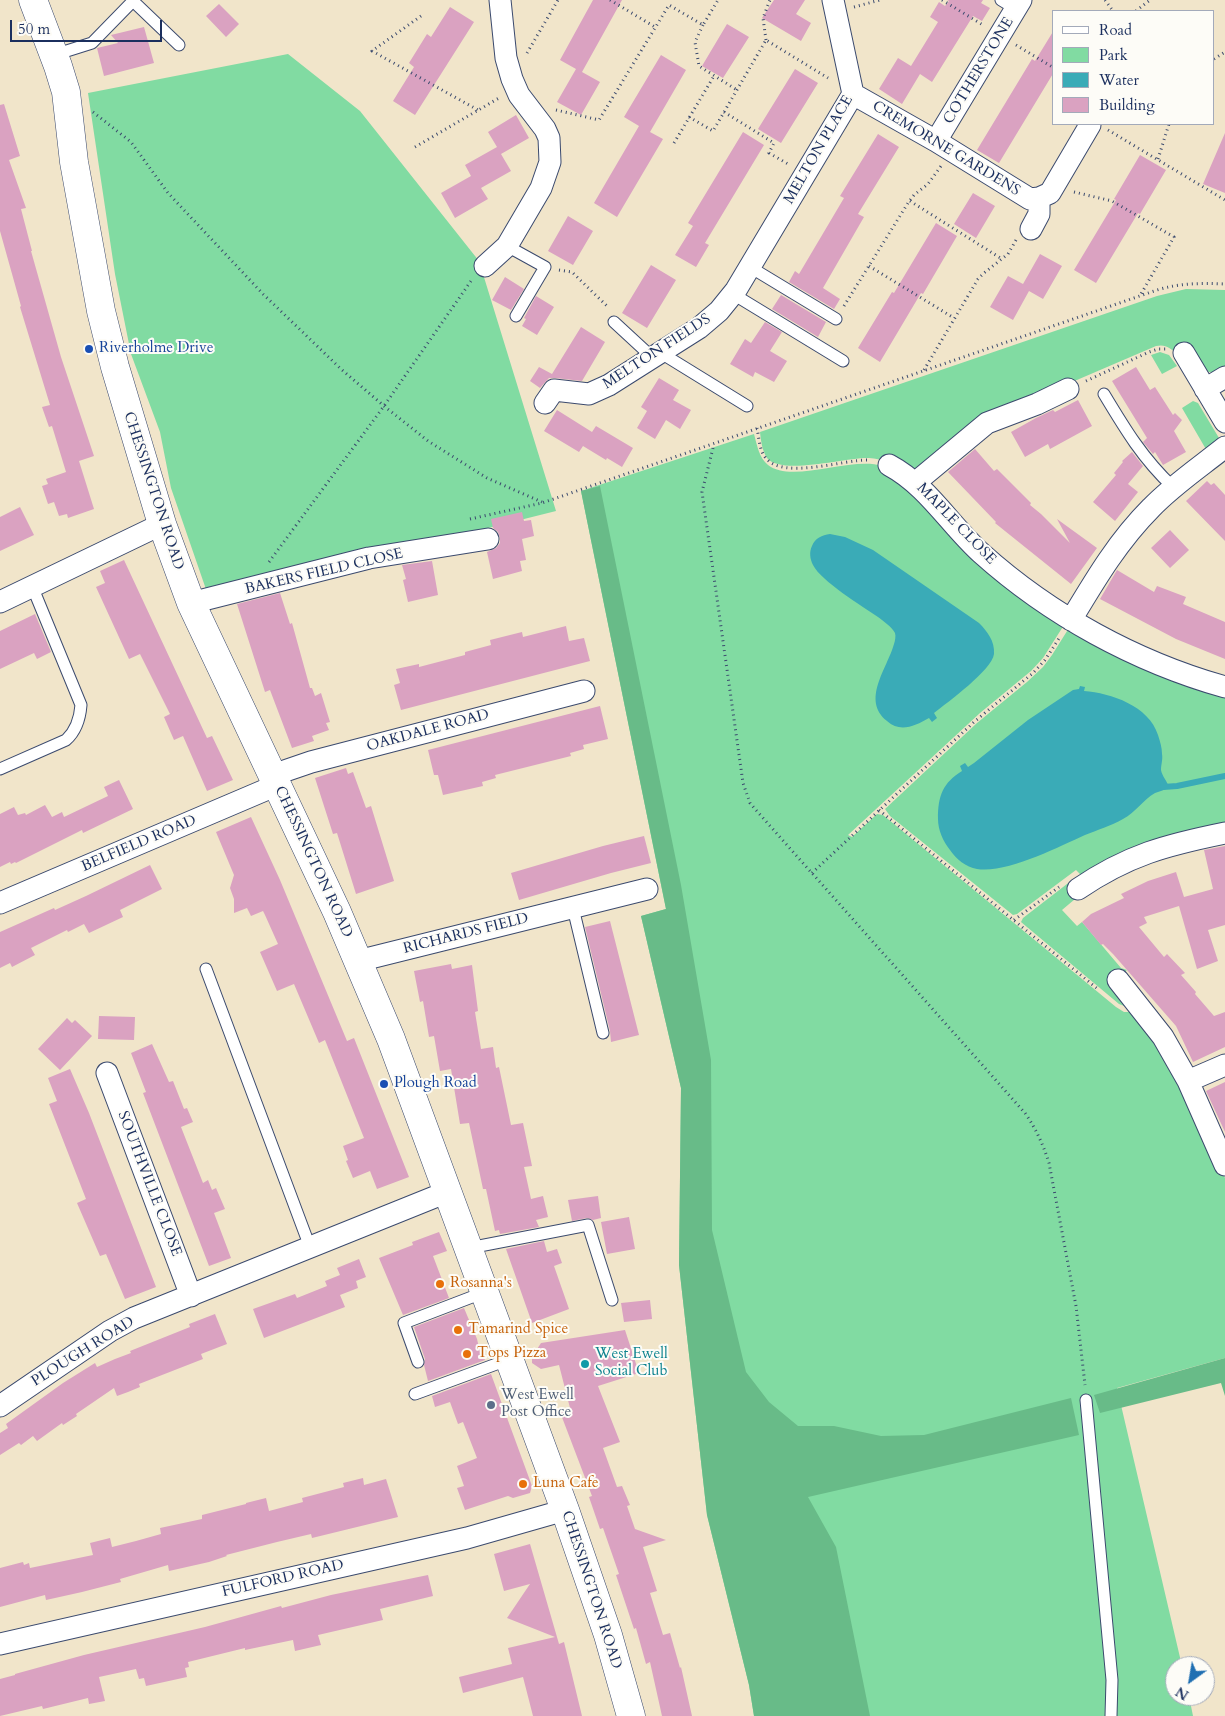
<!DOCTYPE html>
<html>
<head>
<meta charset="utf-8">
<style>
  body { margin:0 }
  #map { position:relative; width:1225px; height:1716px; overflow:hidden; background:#f1e5ca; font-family:Cardo,serif }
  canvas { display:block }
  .legend { position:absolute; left:1052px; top:10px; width:162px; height:115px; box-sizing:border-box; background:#fdfcf7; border:1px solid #a3aaba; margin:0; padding:6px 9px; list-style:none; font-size:15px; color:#1b2f5e }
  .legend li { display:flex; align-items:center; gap:10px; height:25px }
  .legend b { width:25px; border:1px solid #a3aaba }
  .north { position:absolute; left:1165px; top:1656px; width:50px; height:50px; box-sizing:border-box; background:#fdfcf7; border:1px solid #a3aaba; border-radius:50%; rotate:212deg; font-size:14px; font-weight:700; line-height:20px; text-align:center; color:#1b2f5e }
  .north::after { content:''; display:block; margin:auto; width:18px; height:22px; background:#1f6fb2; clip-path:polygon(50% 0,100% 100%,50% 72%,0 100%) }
  .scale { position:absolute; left:10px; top:20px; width:152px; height:22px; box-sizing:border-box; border:2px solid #1b2f5e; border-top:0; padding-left:6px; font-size:15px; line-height:18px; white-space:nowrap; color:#1b2f5e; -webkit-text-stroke:4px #fdfcf7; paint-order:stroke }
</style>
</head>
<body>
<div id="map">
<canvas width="1225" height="1716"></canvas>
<ul class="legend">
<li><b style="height:6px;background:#fff"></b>Road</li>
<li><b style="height:14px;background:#81dba2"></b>Park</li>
<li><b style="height:14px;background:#3aabb7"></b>Water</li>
<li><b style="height:14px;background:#daa2c1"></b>Building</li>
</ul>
<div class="north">N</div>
<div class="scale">50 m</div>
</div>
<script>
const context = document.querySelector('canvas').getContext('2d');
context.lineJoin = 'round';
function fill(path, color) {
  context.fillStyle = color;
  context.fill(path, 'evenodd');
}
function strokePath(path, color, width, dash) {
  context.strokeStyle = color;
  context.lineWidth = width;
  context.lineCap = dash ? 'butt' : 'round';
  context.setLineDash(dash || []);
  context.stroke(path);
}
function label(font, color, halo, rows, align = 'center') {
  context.font = font + ' Cardo,serif';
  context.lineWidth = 4;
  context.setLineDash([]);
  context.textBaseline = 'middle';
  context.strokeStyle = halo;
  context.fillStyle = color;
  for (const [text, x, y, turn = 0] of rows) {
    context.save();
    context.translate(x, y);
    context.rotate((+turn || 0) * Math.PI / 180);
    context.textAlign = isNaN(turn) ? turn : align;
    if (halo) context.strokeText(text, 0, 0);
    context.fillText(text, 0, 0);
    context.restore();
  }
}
fill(new Path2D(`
  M288,54L360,111L479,261L556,511L209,598L171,488L160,432L131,354L115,274L88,93Z
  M1186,289L1225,290V369L1214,372H1209C1199,368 1186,361 1177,354C1170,348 1166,344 1156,346L1028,401L914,470C902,467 881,458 869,458C846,457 782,476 767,458C762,450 761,441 760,432L1157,296Z
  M1160,352L1169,355L1177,366L1162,374L1151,355Z
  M1193,401L1198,403L1219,438L1207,451L1182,408Z
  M754,434C757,445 759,458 768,465C792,484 852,456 882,466L1064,625L1043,658L1031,671L980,713L848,835L852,837L877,814L883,815L1116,1007L1124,1012H1131L1160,1045L1225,1178V1358L1117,1388L1182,1666H1175V1696H1189L1193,1716H754L749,1685L707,1515L679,1265L681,1088L641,916L666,909L581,491Z
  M1069,628L1208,693L1225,697V823L1083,877L1076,870L1017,914L1013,915L890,816L885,809L977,723L1027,682L1043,667L1052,655Z
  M1076,877L1079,881L1081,894L1062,910L1077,926L1082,922L1121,968L1127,970L1112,983L1127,1007L1119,1004L1021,922L1023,918Z`), '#81dba2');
fill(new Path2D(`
  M600,486L681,885L711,1060L712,1230L746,1372L769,1402L798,1426H834L881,1436L924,1435L1071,1398L1079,1435L808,1497L836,1547L870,1716H754L749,1685L707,1515L679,1265L681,1088L641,916L666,909L581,491Z
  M1225,1358V1396L1221,1383L1100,1413L1094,1395Z`), '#68bb88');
fill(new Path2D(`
  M830,534L845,537L873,550L979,623C987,631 995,641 994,654C992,670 948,702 934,713L937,718L932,722L929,718C915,726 900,733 887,721C861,700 887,669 894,644C895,641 896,636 895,633C892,627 883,621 878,617C862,606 821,581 813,565C810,559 809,552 812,546C815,538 822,535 830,534Z
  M1080,686L1085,687L1084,691C1111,693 1149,706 1158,735C1160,741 1162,748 1162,754C1163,759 1161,765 1161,770C1162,776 1167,781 1169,787C1165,790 1160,791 1155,793C1143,800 1136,812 1123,819C1111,826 1097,830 1085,835C1058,847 1006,874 977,869C966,867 956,859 950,850C943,841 938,830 938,819C938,795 943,783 962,771L960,766L965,763L968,767L974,763L1028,720L1073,690L1079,689Z`), '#3aabb7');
strokePath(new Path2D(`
  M1163,787L1177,786L1225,776`), '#3aabb7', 6);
fill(new Path2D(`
  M593,0H622L582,72L600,82L581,115L557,102L576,69L560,60Z
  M774,0H805L796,14L811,23L801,41L762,18Z
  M947,0H983L981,3L990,8L982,21L973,16L932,82L920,74L902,104L879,89L898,58L911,66L938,22L930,17L939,2L945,6L949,1Z
  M219,4L239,24L226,37L206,16Z
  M450,7L474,22L415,115L393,101L414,67L409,63L427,34L431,37Z
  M727,24L749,37L723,78L702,66Z
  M144,27L154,63L104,76L97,48L118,43L111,35Z
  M1054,30V72L999,163L977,150L1032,59L1035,61Z
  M661,55L686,70L650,132L663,139L617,217L594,203L639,126L624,117Z
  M795,69L818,83L781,143L758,129Z
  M4,104L20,156L9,160L26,208L21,209L32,251H31L61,357L94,456L79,461L94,509L68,518L67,514L59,516L54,502L48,504L42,486L48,484L46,479L66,472L52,426L49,427L42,407L50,405L20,307L21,306L0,231V105Z
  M516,115L529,138L501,154L511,171L481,188L488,199L455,218L441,193L471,176L465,165L497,147L488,132Z
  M743,132L764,145L705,243L709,245L696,267L675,255L693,226L688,223Z
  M1225,133V193L1203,184Z
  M878,134L899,147L858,214L864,217L823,288L840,299L834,309L789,282L795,271L799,274L844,198L840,196Z
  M1140,155L1166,170L1140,214L1138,213L1096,283L1074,270L1116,200L1114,199Z
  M973,193L995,206L976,238L954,224Z
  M568,216L593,231L573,265L548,251Z
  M936,223L957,236L923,294L921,293L880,362L858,348L892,292L894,293Z
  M1040,254L1062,266L1043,299L1029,291L1013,320L990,307L1008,276L1023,284Z
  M651,265L676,280L647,328L622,313Z
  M505,277L524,289L511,310L492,300Z
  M781,295L826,322L818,337L772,309Z
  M536,296L554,307L537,335L522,326L526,319L524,318Z
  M765,322L782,332L770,351L787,361L774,382L755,372L753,377L730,364L745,339L751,343Z
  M581,327L605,342L582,381L555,378H549L540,388L530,381L539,367L552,374Z
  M1136,367L1150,390L1155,387L1173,415L1175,413L1182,420L1174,431L1186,452L1163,465L1155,452L1153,454L1143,442L1147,438L1112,381Z
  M659,378L679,390L673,400L691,410L680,429L666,420L655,439L637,428L647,411L641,407Z
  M1078,400L1092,426L1050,449L1048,444L1025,457L1011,432L1036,418L1053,410L1055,412Z
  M557,410L592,432L596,426L633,448L622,467L607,458L606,460L583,446L579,452L544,431Z
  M975,449L994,471L997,469L1031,503L1030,505L1041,514L1070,543L1057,519L1097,548L1071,584L995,523L996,522L948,472Z
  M1132,452L1143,466L1128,484L1138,492L1115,521L1093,502L1116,475L1114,473L1123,462L1122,461Z
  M1207,481L1211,485L1214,483L1225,495V541L1186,501Z
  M20,507L34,535L0,551V517Z
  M522,512L524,521L531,520L534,536L522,539L526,560L520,561L522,571L493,579L487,552L496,548L500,543V538L498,532L493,528L491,519Z
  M1170,530L1189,550L1170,568L1151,548Z
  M124,560L207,738L212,736L233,780L207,791L183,736L174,740L164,717L170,714L140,654L129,659L96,587L105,583L100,571Z
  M432,561L438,595L408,602L403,580L406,579L402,565Z
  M1117,570L1154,592L1157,586L1186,597L1183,604L1225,622V659L1176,639L1100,599Z
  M280,593L290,624L292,623L310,688H312L315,696L321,693L330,722L326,723L329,730L312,736L314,741L292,748L270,690L265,692L237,604Z
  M35,614L51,652L37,659L34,653L0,669V631Z
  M566,626L569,641L584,638L590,661L401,710L394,685L400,683L396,669L419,664V667L465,655V652L491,645L490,640L522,632L523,637Z
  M600,706L608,739L583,745L584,749L570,753L571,756L495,775L496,778L482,782L483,786L443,795L438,775H434L428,750Z
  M346,768L348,774L353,772L366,808L371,806L394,881L356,894L337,833L333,834L315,778Z
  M119,780L133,809L83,833L82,830L16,863L15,862L11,864L10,862L0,867V814L14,807L18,815L25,813L26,815L45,805L52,817L62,812L64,817L108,796L104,787Z
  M251,817L280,880L347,1041L354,1038L409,1177L377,1189L370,1171L353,1178L346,1161L348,1160L343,1146L364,1138L325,1040L319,1043L294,984L277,991L260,952L278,944L265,915L263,911L251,916L247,908L234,913V899L230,888L234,875L216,832Z
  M644,836L651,863L611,873L519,900L511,873L603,846Z
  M1225,846V925L1208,930L1218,961L1197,969L1179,906L1144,917L1147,923L1139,927L1164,957L1167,954L1185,973L1181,975L1196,992L1195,994L1214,1016L1225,1012V1047L1193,1062L1176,1026L1113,954L1103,944L1101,945L1082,922L1091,914L1124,898L1121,894L1148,881L1176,872L1184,897L1213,889L1204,850Z
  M150,865L162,889L120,910L123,917L89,933L84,924L68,932L67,930L31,948L35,955L12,967L10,963L0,968V932L54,908L55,910L86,896Z
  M610,921L639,1035L611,1042L610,1031L585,927Z
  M451,964L452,969L472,965L478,1011L475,1012L481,1049L493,1047L496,1068L499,1067L511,1125L523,1123L532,1166L524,1167L531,1199L543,1196L548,1217L536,1220L539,1227L500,1234L499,1230L495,1231L486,1189H483L469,1123L460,1124L451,1069L440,1071L434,1036L429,1037L423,1001L420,1002L414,971Z
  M99,1016L135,1017L134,1040L98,1039Z
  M67,1018L72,1023L75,1020L92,1036L60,1070L38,1049Z
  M152,1044L169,1082L173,1081L184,1109L187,1108L193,1122L181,1127L203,1183L208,1180L212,1190L216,1188L225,1209L214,1213L231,1258L209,1266L143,1093L146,1092L131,1053Z
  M70,1069L89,1113L156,1287L125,1299L106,1254L100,1256L77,1203L86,1199L49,1104L57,1101L48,1078Z
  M1225,1082V1132L1206,1091Z
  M598,1196L601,1218L593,1220L587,1218L572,1221L568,1200Z
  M629,1217L635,1249L607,1254L601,1222Z
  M439,1232L447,1251L433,1256L449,1298L403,1315L379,1258L413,1245L412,1242Z
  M544,1241L547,1252L557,1249L562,1263L554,1266L569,1309L532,1323L506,1249Z
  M359,1259L366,1277L356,1281L358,1288L340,1295L345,1307L264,1338L253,1309L295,1294L297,1298L327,1286L325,1281L340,1275L337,1268Z
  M650,1300L652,1319L624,1322L621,1303Z
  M464,1308L477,1339L480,1352H482L485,1360L428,1381L424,1365L425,1359L414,1327Z
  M215,1314L227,1344L201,1354L203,1359L139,1384L140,1387L128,1392L117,1396L114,1388L76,1414L77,1416L63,1425L62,1423L37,1441L33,1436L21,1445L19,1443L0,1455V1433L8,1428L6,1424L63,1383L95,1363L97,1367L115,1359L131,1353L130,1351L190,1327L189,1324Z
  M625,1330L639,1373L598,1386L620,1442L603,1448L617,1487L622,1486L630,1505L627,1506L635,1529L666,1540L643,1547L657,1591L650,1593L663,1635L670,1633L680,1668L681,1667L692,1716H662L650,1662L646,1664L636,1628L634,1629L616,1575L619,1574L603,1528L600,1529L589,1497L592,1496L560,1412L570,1408L559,1365L541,1369L532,1363V1357L541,1343Z
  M491,1374L532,1486L530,1493L513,1498L508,1496L465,1510L457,1488L464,1486L457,1466L477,1458L463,1422L458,1424L450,1402L435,1407L432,1396Z
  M363,1478L364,1485L386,1479L398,1517L312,1538L311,1534L277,1542L226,1555L227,1556L209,1562L169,1571L168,1565L120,1579L121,1582L82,1592L46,1600L45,1595L0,1607V1568L23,1562L24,1565L29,1563L30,1568L93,1555L90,1543L110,1538L112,1547L136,1541L161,1534L160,1528L202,1519V1515L246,1504V1503L266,1498L269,1511L303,1502L302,1498L344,1487L343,1483Z
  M530,1544L559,1644L564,1642L582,1716H533L523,1677L463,1693L459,1677L512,1664L508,1648L555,1637L507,1618L530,1584L504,1591L494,1554Z
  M428,1575L433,1596L380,1609L383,1620L318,1635L321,1645L295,1651L293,1640L245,1650V1648L188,1662L189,1667L185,1668L187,1677L146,1686L144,1678L139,1679L136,1669L99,1677L105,1701L89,1704L88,1698L43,1709L42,1706L0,1716V1679L15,1675V1674L84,1655L205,1627L281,1606L282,1608L331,1595Z`), '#daa2c1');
const service = new Path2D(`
  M1001,0L1016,9
  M54,55L92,43L133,1L179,45
  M507,246L545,267L516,316
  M750,267L836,319
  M733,294L843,361
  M614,322L653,358
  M661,353L747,406
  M1104,394C1125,429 1143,459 1173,487
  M0,769L66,740C76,731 80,718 81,705L32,586
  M573,908L603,1033
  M206,969L310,1247
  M469,1248L588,1225L612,1300
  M418,1362L404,1323L485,1292
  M415,1394L510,1359
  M1086,1400L1112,1680L1111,1716`);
const minor = new Path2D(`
  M853,94L936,141L1030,199L1039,198L1050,193L1090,125
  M936,141L1021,0
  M1031,229L1039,214V198
  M485,266L507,246L541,188L550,162L549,138L545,129L519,95L512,79L506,58L500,0
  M1184,353L1225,422
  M1205,389L1225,377
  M545,403L554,390L589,394L609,385L699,328L719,311L736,290L853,94L833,0
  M889,465C928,486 949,524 981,553C1050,615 1136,662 1225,687
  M916,482L987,423L1037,404L1068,389
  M0,602L162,524
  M191,603L369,558L488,539
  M1071,620C1095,580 1118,541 1151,508C1173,485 1200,467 1225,447
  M273,775L311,762L584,691
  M1078,889C1128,855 1166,845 1225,833
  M0,903L277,785
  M358,961L647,889
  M1118,980L1163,1037L1188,1081L1225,1065
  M107,1073L191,1296
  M1188,1081L1225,1165
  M0,1406L110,1331L134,1318L447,1192
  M0,1644L467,1538L565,1510`);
const secondary = new Path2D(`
  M33,0L58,66L66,92L74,162L101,311L115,367L162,524L191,603L337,912L391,1039L565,1510L608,1635L631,1716`);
strokePath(service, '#3b4a6e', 13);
strokePath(minor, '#3b4a6e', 23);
strokePath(secondary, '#3b4a6e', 29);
strokePath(new Path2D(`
  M610,0L655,27
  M942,0L983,25
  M1105,0L1113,11
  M854,7L880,0
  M1136,11L1150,0
  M421,16L372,51L478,110
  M703,25L695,42L699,66L737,90
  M766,40L763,18L770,0
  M1016,45L1054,68
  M527,53L558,0
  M1214,59L1225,52
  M556,110L599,120L669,5L703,25L718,0
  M93,112L131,142L168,193L263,294L341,369L384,406L428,441L487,478L542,502
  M724,112L774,143L769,153L788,164
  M689,117L713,131L766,40L828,78
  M1108,130L1225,200
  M674,143L714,76
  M415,147L499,98
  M1158,159L1169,124
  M1074,192L1112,201L1174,237L1141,294
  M910,201L1002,259
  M869,266L954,318
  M559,270L572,272L609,308
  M844,306L908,203L914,195L928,184L941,166
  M924,370L978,279L984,273L1008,254L1016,240
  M1086,381L1149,352L1158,349H1166
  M757,428C759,437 759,449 765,457C782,481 844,459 869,460
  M713,448L702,492L743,783L750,803L755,809L1025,1113C1036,1129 1043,1144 1049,1163L1076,1306L1085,1385
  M470,519L542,503L1157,290C1180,283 1201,283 1225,284
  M269,562L384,406L471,281
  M879,810L1099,990
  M812,873L974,722L1033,673L1045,660L1060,637
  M1014,920L1059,887`), '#3b4a6e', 3, [1, 4]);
strokePath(service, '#fff', 11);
strokePath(minor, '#fff', 21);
strokePath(secondary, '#fff', 28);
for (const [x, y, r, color] of [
  [89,349,5,"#1a4fb4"],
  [384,1084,5,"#1a4fb4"],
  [440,1284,5,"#e8710a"],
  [458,1330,5,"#e8710a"],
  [467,1354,5,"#e8710a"],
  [585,1364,5,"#0f9aa8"],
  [491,1405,5,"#5c6f8a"],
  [523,1484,5,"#e8710a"]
]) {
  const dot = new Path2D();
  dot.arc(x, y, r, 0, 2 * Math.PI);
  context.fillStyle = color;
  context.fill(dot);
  strokePath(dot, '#fdfcf7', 2);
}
label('15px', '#1b2f5e', '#fdfcf7', [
  ["COTHERSTONE",979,71,-59],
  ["CREMORNE GARDENS",946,149,31],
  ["MELTON PLACE",819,150,-60],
  ["MELTON FIELDS",657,352,-33],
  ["CHESSINGTON ROAD",153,491,72],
  ["MAPLE CLOSE",956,524,46],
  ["BAKERS FIELD CLOSE",324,572,-13],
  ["OAKDALE ROAD",428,731,-15],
  ["BELFIELD ROAD",139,844,-23],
  ["CHESSINGTON ROAD",313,862,65],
  ["RICHARDS FIELD",466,934,-14],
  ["SOUTHVILLE CLOSE",149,1184,69],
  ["PLOUGH ROAD",83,1352,-32],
  ["FULFORD ROAD",283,1579,-13],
  ["CHESSINGTON ROAD",591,1590,72]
]);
label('15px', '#164399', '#fdfcf7', [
  ["Riverholme Drive",99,349],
  ["Plough Road",394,1084]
], 'left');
label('15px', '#c56008', '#fdfcf7', [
  ["Rosanna's",450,1284],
  ["Tamarind Spice",468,1330],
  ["Tops Pizza",477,1354],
  ["Luna Cafe",533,1484]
], 'left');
label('15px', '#0d838f', '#fdfcf7', [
  ["West Ewell",595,1355],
  ["Social Club",595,1372]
], 'left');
label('15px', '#4e5e75', '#fdfcf7', [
  ["West Ewell",501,1396],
  ["Post Office",501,1413]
], 'left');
</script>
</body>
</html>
